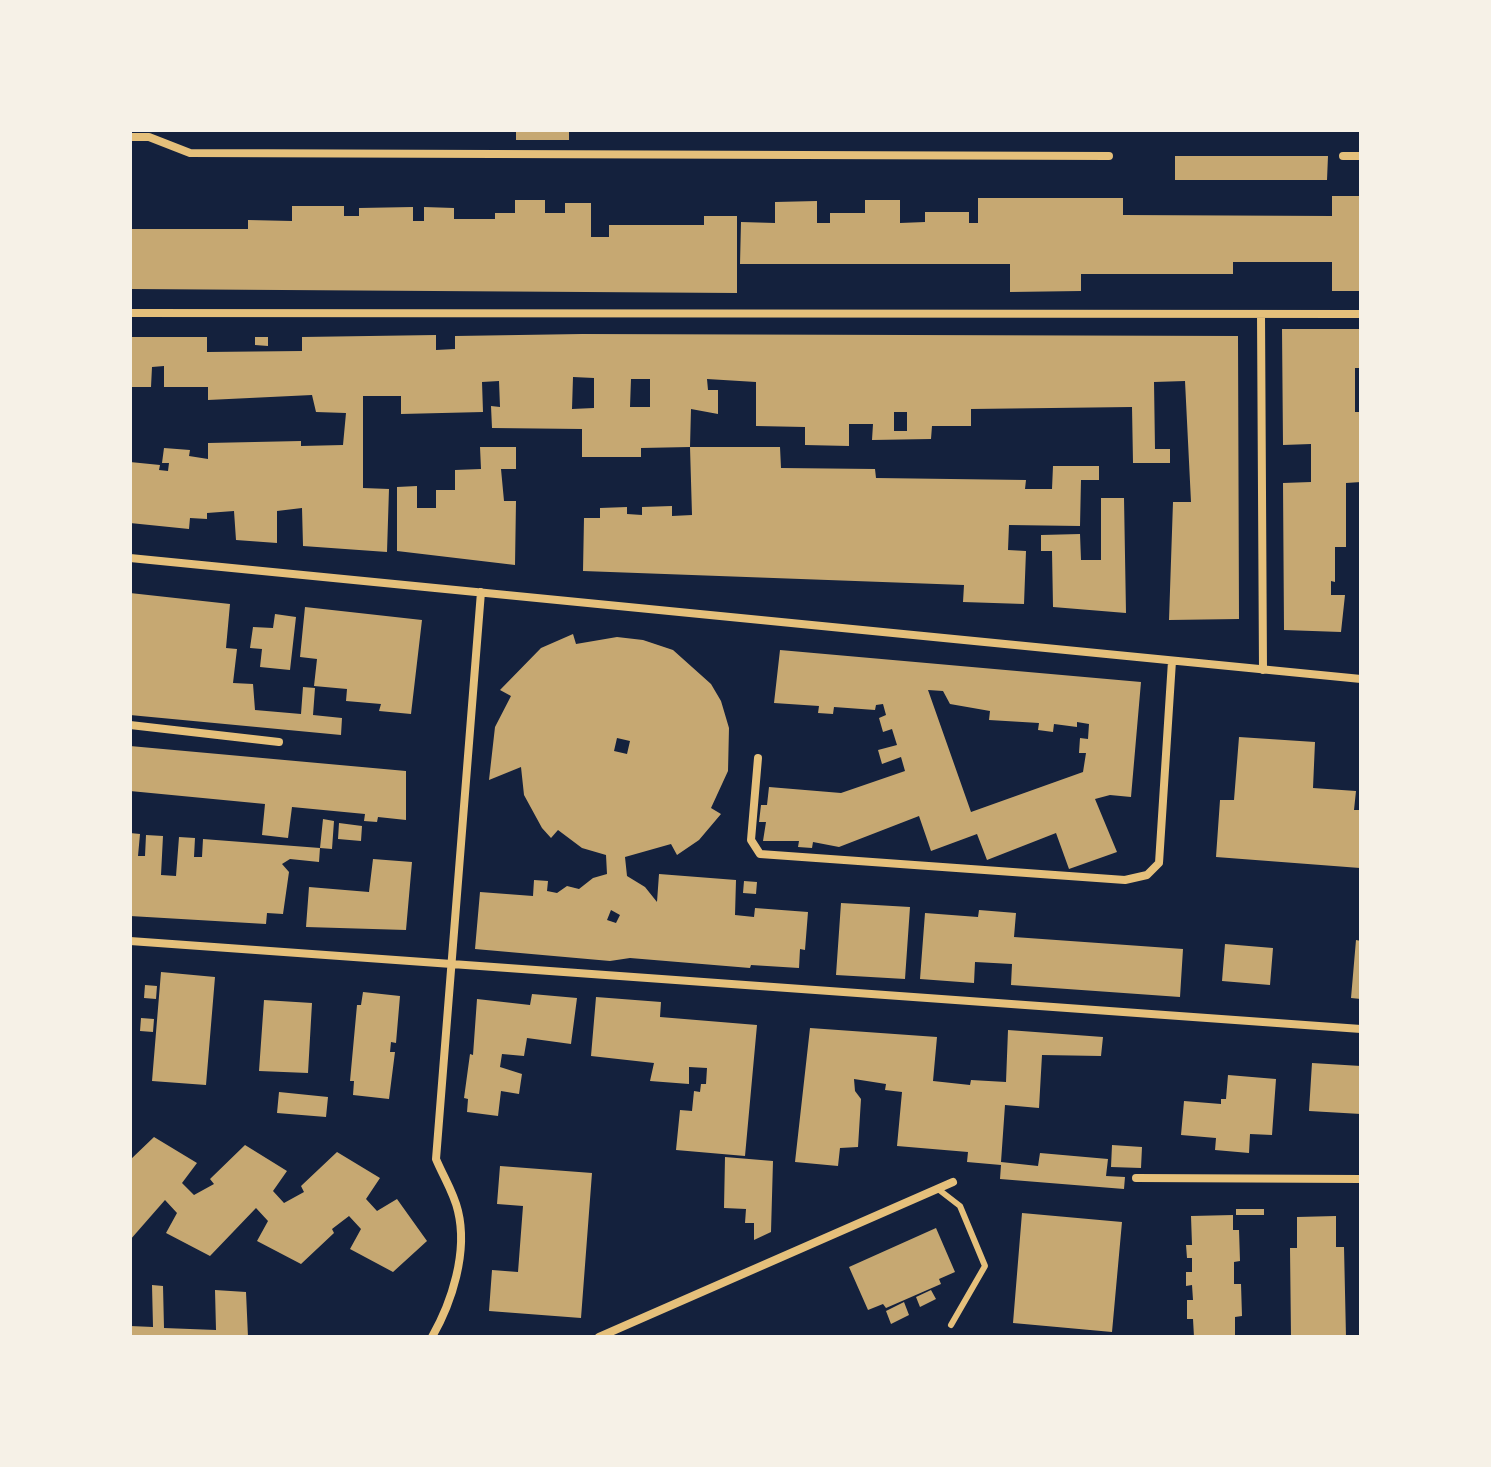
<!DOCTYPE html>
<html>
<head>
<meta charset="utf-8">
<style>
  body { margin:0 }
  #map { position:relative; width:1491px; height:1467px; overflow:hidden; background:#14213d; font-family:"IBM Plex Serif",serif }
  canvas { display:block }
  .frame { position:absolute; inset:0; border:132px solid #f6f1e7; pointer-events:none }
</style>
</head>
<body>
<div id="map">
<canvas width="1491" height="1467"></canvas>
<div class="frame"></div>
</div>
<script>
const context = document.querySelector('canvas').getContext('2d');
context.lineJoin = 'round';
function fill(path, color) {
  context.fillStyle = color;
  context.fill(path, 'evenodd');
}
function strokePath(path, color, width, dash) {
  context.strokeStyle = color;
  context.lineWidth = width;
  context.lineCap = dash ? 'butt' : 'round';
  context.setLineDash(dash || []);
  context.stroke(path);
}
fill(new Path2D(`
  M516,130H569V140H516Z
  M1175,156H1328L1327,180H1175Z
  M1332,196H1361V291H1332V262H1233V274H1081V291L1010,292V264H740L741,222L775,223V202L817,201V223H830V213H865V200H900V223L925,222V212H969V223H978V198H1123V215L1332,216Z
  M515,200H545V213H565V203H591V237H609V225H704V216H737V293L130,289V229H248V220L292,221V206H344V216H359V208L413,207V221H424V207L454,208V219H495V213H515Z
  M1282,329H1361V368H1355V412H1361V482L1346,483V547H1335V582L1331,581V595H1345L1341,632L1284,630L1283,483L1311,482V444L1283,445Z
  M582,334L1238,336L1239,619L1169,620L1173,502H1191L1185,381L1154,382L1155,449H1170V463H1133L1132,407L971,409V426H932L931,439L872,440L873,424H849V446L805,445V427L756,426V382L707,379L708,390H718V414L691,409L690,447L641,448V457H582V429L492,428L491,406L500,407L499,381L482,382L483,412L401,414V396H363V488L389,489L387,552L303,546L302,508L277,511V543L236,540L234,511L207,513V519L190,518L189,529L130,523V462L160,465L159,470L168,471L169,463H162L164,448L190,450L189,456L208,459V443L301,441V446L343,445L346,413L316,412L312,395L208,400V387H164V366L152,367L151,387H130V337H207V352L302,351V337L436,335V350L455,349V336ZM573,377L594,378V408L572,409ZM631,379H650V407H630ZM894,412H907V431H894Z
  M255,337H268V346L255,345Z
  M480,447H516V469H501L504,501H516L515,565L397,551V487L417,486V508H436V490H455V470L481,469Z
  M690,447H780L781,468L875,469L876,478L1026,480L1025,489H1052L1053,466H1099V480H1081L1080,526L1009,525L1008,550L1026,551L1024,604L963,602L964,585L583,571L584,518H600V508L627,507V514L642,515V507L672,506V516L692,515Z
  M1101,498H1124L1126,613L1053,607L1052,551H1041V535L1080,534L1081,560H1101Z
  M130,593L230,604L226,648L237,649L233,683L253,684L255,710L301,714L303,687L315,688L313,715L342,718L341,735L130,715Z
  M305,607L422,620L411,714L379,711L381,704L346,701L347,689L314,686L317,659L300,657Z
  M275,614L296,617L290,670L260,667L262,649L250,648L253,627L273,628Z
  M573,634L576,644L617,637L643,640L673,650L711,684L721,701L729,728L728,771L711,808L721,814L699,840L677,855L671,844L625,857L627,876L645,887L657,902L659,874L736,880L735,915L754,917L755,908L808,912L805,950L800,949L799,968L751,965L750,968L630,958L610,961L475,949L480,892L533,896L534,880L548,881L547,891L557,893L567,886L579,889L593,878L607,874L606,855L582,848L558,830L551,838L542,828L524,795L521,767L489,780L495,727L511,696L500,690L541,648ZM617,738L630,741L627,754L614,751ZM611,910L620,915L616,923L607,920Z
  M780,650L1141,682L1131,797L1110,795L1095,799L1117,852L1069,869L1056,833L987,860L977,834L931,851L919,816L839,847L813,842L812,848L798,847L799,841H763L766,822H759L761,805H767L769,787L841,793L905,771L901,757L882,764L878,750L897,745L892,729L883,732L879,718L886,715L883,704L876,705L875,710L834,707L833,714L818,713L819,706L774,703ZM928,690L943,691L950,704L990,711L989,720L1039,723L1038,730L1053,732L1054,724L1077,727V722L1089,724L1088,739L1080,738L1079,753H1086L1083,772L971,812Z
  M1239,737L1315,742L1313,788L1356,791L1354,810H1361L1360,868L1216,857L1220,800H1234Z
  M130,746L406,771V820L378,817L377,822L364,821L365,814L292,807L288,838L262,835L265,804L130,791Z
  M323,819L334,821L332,849L320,848Z
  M339,823L362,826L361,841L338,839Z
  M130,833L140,834L138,856H145L146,835L163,836L161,875L176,876L179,837L195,838L194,857H202L203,839L320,848L319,862L290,859L282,864L289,872L283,914L267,913L266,924L130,916Z
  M373,859L412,862L406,930L306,927L309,887L369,892Z
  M744,881L757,882L756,894L743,893Z
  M841,903L910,907L905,979L836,975Z
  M979,910L1016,913L1014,937L1183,949L1180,997L1011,985L1012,964L975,962L974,983L920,979L925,913L978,917Z
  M1356,940L1361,941V999L1351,998Z
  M1225,944L1273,948L1270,985L1222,981Z
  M161,972L215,977L206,1085L152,1081Z
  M145,985L157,986L156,999L144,998Z
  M363,992L400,996L396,1043L391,1042L390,1052H395L389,1099L353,1095L354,1081H350L357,1005H361Z
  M532,994L577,998L571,1044L527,1038L524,1056L502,1054L500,1067L522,1074L519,1094L501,1091L498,1116L467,1112L468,1099L464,1098L470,1054L473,1055L477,999L530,1005Z
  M596,997L661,1002L660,1017L757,1025L745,1156L676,1150L680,1110L692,1111L694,1091L700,1092L701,1084H706L707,1068L689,1067V1084L650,1081L654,1063L591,1056Z
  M264,1000L312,1003L308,1073L259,1071Z
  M141,1018L154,1019L153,1032L140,1031Z
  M810,1028L937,1037L933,1081L970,1085L971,1080L1006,1082L1008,1030L1103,1037L1101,1056L1042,1055L1039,1108L1005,1105L1001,1162L1038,1166L1040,1153L1108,1159L1106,1176L1125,1177L1124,1189L1000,1179L1001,1165L967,1162L968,1152L897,1146L902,1092L885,1090L886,1084L854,1079L855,1091L861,1099L858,1147L840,1148L838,1166L795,1162Z
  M1312,1063L1361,1066V1114L1309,1111Z
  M1228,1075L1276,1079L1272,1135L1250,1134L1249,1153L1215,1150L1216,1138L1181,1135L1184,1101L1221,1104V1099H1226Z
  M279,1092L328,1097L326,1117L277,1113Z
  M154,1137L197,1163L182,1183L194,1195L214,1184L210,1179L245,1145L287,1171L273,1191L284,1203L304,1192L301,1186L337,1152L380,1178L366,1199L377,1211L397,1199L427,1241L393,1272L350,1249L361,1229L349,1216L332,1229L334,1233L301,1264L257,1241L268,1221L256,1208L210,1256L166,1233L177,1213L165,1200L130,1240V1160Z
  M1112,1145L1142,1147L1141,1168L1111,1167Z
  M725,1157L773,1161L771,1232L754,1240V1223H745L746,1209L724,1208Z
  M500,1166L592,1173L581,1318L489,1311L492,1270L518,1272L523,1206L497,1204Z
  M1236,1209H1264V1215H1236Z
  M1022,1213L1122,1222L1112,1332L1013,1323Z
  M1233,1215V1230H1239L1240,1261L1234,1262V1284H1241L1242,1316L1235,1317V1337H1194L1193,1319H1187V1300H1193L1192,1285L1186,1286V1272H1192V1258H1187L1186,1245H1192L1191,1216Z
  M1336,1216V1247H1344L1346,1337H1291L1290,1248H1297V1217Z
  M936,1228L955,1272L939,1279L941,1284L886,1308L883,1304L868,1310L849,1267Z
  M152,1285L163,1286L164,1328L216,1330L215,1290L246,1292L248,1337H130V1326L153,1327Z
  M931,1290L936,1299L920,1307L916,1297Z
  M904,1302L909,1315L891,1324L886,1311Z`), '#c6a872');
strokePath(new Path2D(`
  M938,1189L960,1206L985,1266L951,1325`), '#e5c07b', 6);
strokePath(new Path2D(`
  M130,137H149L190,153L1109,156
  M1343,156H1361
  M130,313L1361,314
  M1261,314L1263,670
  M130,558L1361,679
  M130,725L279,742
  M758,758L751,840L760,854L1125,880L1147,875L1159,863L1172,661
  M130,941L1361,1029
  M1136,1178L1361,1179
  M432,1337C452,1302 468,1252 458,1211C454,1193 443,1176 436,1159L481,592
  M599,1337L953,1182`), '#e5c07b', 8);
</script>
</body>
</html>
